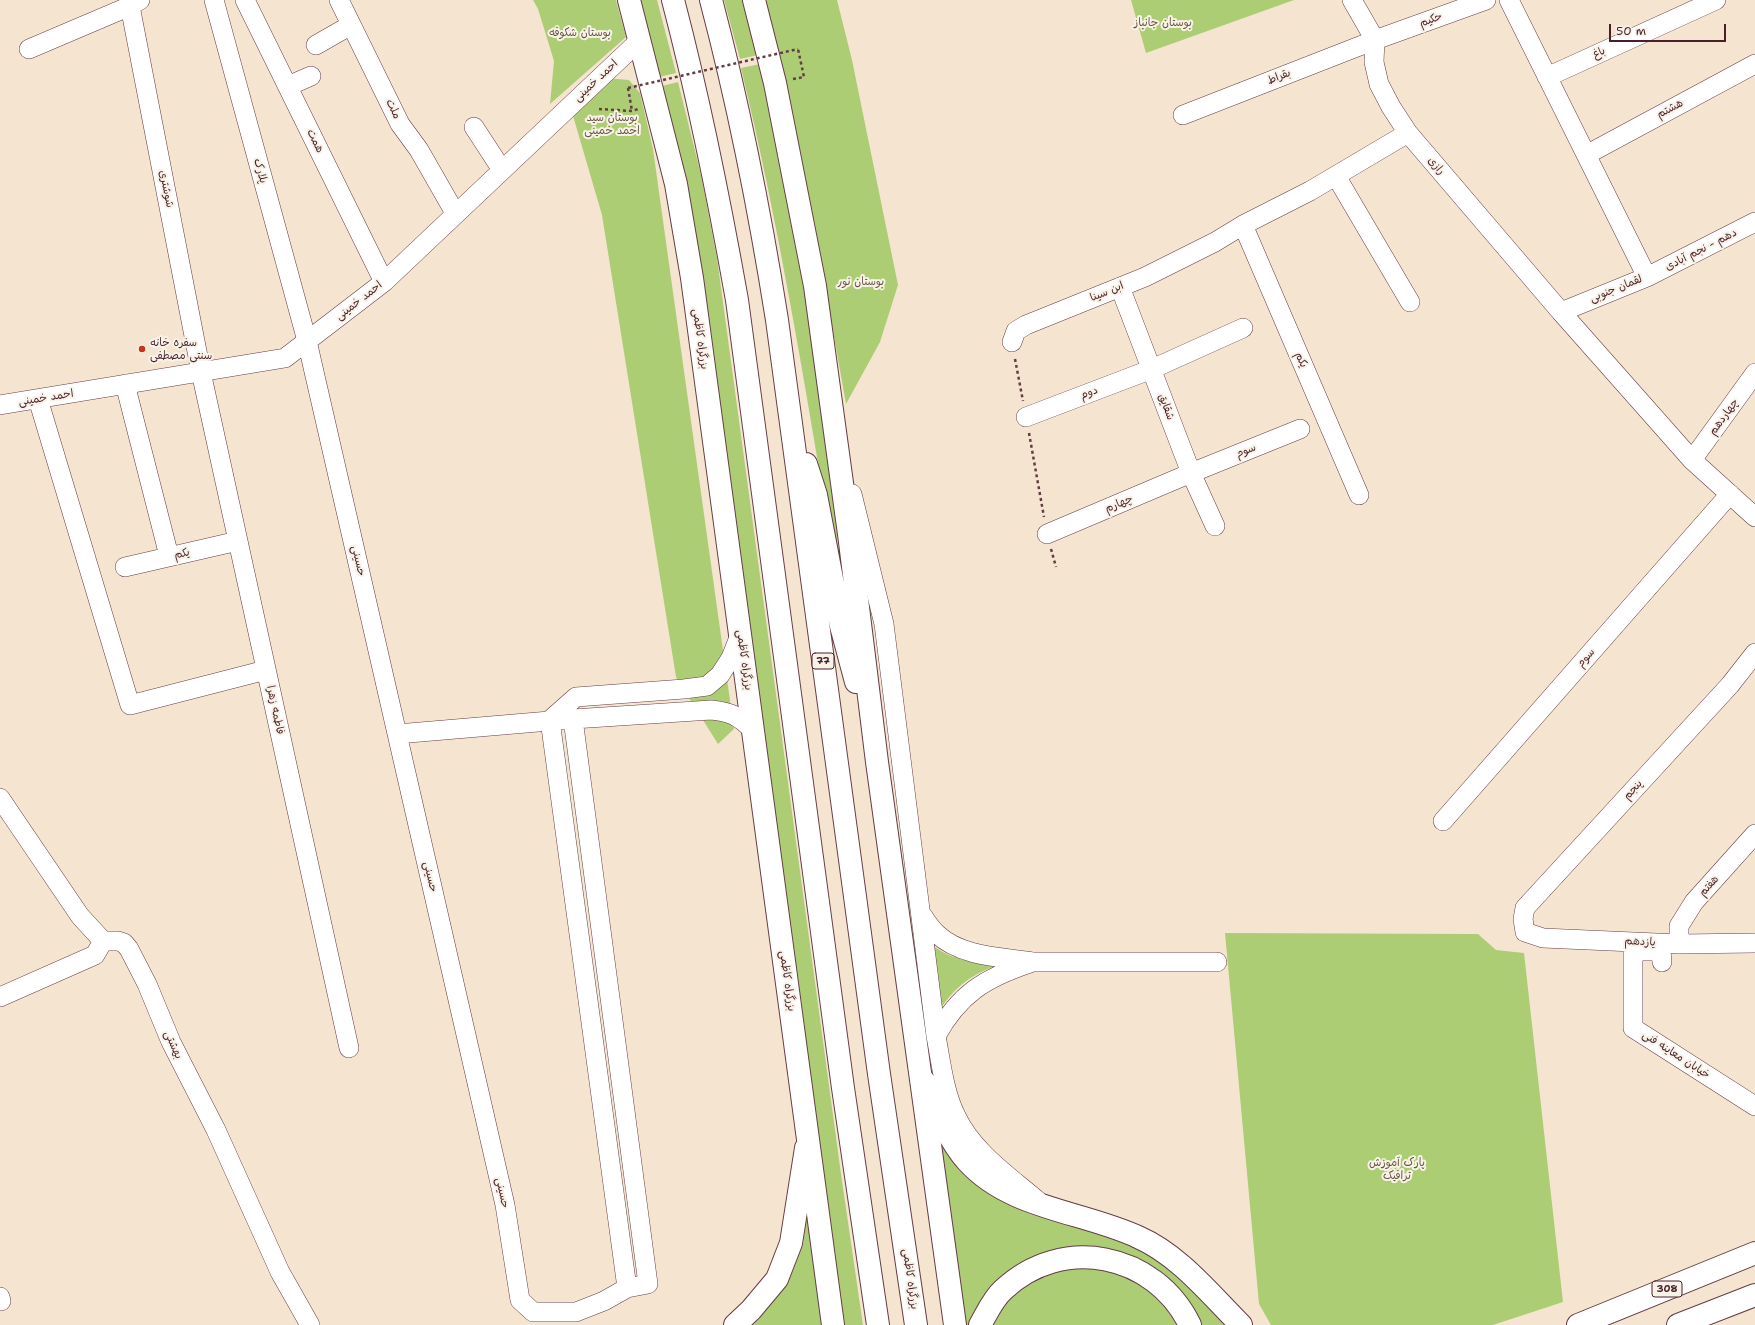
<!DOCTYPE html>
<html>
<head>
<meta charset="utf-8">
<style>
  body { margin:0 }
  #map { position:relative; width:1755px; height:1325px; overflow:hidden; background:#f5e5d0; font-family:"Shantell Sans",sans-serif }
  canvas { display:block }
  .scale { position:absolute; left:1609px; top:24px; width:117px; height:18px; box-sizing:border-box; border:2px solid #4a1f2b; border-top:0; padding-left:5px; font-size:12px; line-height:14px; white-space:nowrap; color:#4a1f2b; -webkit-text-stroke:3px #f7f3e8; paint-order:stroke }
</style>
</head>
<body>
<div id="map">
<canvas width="1755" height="1325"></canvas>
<div class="scale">50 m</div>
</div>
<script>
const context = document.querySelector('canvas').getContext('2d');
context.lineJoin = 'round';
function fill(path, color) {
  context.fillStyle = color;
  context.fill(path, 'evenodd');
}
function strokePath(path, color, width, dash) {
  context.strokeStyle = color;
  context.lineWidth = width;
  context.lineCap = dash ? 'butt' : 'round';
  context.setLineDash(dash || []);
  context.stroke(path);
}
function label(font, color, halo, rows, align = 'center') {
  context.font = font + ' "Shantell Sans","Playpen Sans Arabic",sans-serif';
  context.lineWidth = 4;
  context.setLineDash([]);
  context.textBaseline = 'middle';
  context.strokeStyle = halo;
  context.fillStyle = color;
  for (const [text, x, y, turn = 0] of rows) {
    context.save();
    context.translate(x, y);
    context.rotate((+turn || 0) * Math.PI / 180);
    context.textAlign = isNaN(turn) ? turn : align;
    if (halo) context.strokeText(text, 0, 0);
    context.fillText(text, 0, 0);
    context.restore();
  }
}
fill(new Path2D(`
  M533,0H616L626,37L550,104L554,61L538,9Z
  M638,0H657L676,73L659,77Z
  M724,0H743L758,55L740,59Z
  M765,0H837L852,60L898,285L880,342L846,404L825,286Z
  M1131,0H1294L1146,53Z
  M760,64L781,159L806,300L837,534L838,558L829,528C803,374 778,220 741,68Z
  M605,78L629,80L640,93L653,149L734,729L718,744L676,677L602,215L571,109Z
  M678,82L701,175L717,258L841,1174L863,1325H843L662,86Z
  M1225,933L1478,934L1496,950L1524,953L1563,1302L1493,1325H1271L1259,1304Z
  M930,942C945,959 973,962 995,966C970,975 951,990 938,1013Z
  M939,1131L984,1189L1006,1203L1030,1214L1127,1241L1170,1265L1230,1325H1200L1185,1298L1059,1251L971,1325H965Z
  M807,1214L822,1325H752L788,1282L803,1244Z
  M1085,1266C1129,1273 1154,1286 1177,1325H990C998,1306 1020,1283 1040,1276C1054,1271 1071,1269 1085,1266Z`), '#adcd75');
const minor = new Path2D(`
  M214,0L307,341L505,1205L520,1300L533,1312H576L604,1301L627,1288
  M245,0L384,282
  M339,0L400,124L419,150L455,213
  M1352,0L1375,40L1374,62L1379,84L1391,107L1408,133L1561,312
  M1509,0L1647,277
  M130,6L201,372L349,1048
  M316,45L351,25
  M29,49L130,6L140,0
  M1547,77L1716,0
  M288,86L311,76
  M1183,115L1375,40L1486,0
  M474,127L502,170
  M1586,155L1755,64
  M1336,176L1410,302
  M1755,222L1647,277L1561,312L1692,460L1755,517
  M1243,225L1359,495
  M1120,287L1191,473L1215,526
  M1012,342L1016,331L1026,325L1145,277L1215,242L1243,225L1310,191L1408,133
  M125,384L169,556
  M38,399L130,705L266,670
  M0,405L285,358L384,282L639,41
  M1026,417L1152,369L1243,328
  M1692,460L1755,373
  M852,494L884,624L936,1036C941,1062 944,1092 956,1116C973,1152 1009,1176 1038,1201
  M1047,534L1191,473L1300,429
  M125,567L238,541
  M1755,653L1730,685L1525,908L1523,919L1525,932L1543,938L1679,944L1755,943
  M550,720L627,1288L648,1284L573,719
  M550,720L576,697L684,689L707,686L720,675L731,658L740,635
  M397,734L573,719L711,710C732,712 738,716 753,730
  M0,798L80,916L103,941H118L124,943L129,949L147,984L171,1042L216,1130L280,1272L310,1325
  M1443,821L1730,494
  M922,915C926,921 931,929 937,934C961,957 1002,957 1033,962H1217
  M1679,944V926L1694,902L1755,834
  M1662,962L1661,951H1633V1028L1755,1106
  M0,997L95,955L103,941
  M936,1036C959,994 985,978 1030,963
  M0,1297L1,1301`);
const major = new Path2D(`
  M924,1081C936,1108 947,1138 967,1161C1010,1209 1082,1211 1138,1237C1179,1255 1209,1293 1241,1325
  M735,1325L751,1310L777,1279L791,1243L806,1148
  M980,1325C987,1313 993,1299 1003,1290C1062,1234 1155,1253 1190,1325
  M1578,1325L1755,1253
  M1678,1325L1755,1295`);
const highway = new Path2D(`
  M629,0L676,184L692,278L833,1325
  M673,0C699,99 719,199 737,300L843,1088L878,1325
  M711,0C739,106 760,213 777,320L879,1074L916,1325
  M754,0L775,83L815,286L849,534L877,762L955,1325
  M806,464L816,495L841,626L856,682`);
strokePath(minor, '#643d44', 20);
strokePath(major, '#643d44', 24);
strokePath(highway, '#643d44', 24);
strokePath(new Path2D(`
  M793,79L804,77L798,49
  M628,88L632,111
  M599,109L632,111L638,109
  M1015,359L1023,401
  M1029,433L1044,517
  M1051,549L1056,567`), '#643d44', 2.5, [3, 3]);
strokePath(minor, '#fff', 19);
strokePath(major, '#fff', 22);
strokePath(highway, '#fff', 22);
strokePath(new Path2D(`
  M628,88L798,49`), '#643d44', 2.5, [3, 3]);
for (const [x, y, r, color] of [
  [142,349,4,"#c8321e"]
]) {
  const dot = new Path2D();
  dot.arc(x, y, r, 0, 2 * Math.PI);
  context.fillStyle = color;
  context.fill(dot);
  strokePath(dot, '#f7f3e8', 1.5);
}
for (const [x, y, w] of [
  [823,661,22],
  [1667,1289,30]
]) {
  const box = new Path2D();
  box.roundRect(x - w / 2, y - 8, w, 16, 3);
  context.fillStyle = '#f7f3e8';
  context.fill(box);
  strokePath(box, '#4a1f2b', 1);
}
label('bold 10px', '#4a1f2b', null, [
  ["77",823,661],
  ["308",1667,1289]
]);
label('11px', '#4a1f2b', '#f7f3e8', [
  ["حکیم",1431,20,-20],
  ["باغ",1599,53,-25],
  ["بقراط",1279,77,-21],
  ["احمد خمینی",596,81,-43],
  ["ملت",393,109,64],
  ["هشتم",1670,109,-28],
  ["همت",315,141,64],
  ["رازی",1436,166,49],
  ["پلارک",260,171,75],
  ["شوشتری",166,189,79],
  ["دهم - نجم آبادی",1701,250,-27],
  ["لقمان جنوبی",1616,289,-22],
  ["ابن سینا",1107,292,-22],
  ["احمد خمینی",359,301,-38],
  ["بزرگراه کاظمی",700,339,82],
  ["یکم",1301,360,67],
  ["دوم",1089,393,-21],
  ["احمد خمینی",46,398,-9],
  ["شقایق",1166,407,69],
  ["چهاردهم",1724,417,-54],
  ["سوم",1246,451,-22],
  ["چهارم",1119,504,-23],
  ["یکم",182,554,-12],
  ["حسینی",358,561,77],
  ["سوم",1586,658,-49],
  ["بزرگراه کاظمی",744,660,82],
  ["فاطمه زهرا",275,710,78],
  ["پنجم",1633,790,-48],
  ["حسینی",430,877,77],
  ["هفتم",1709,886,-48],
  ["یازدهم",1640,942,3],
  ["بزرگراه کاظمی",787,981,82],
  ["بهشتی",173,1045,65],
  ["خیابان معاینه فنی",1676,1055,33],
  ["حسینی",502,1193,78],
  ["بزرگراه کاظمی",910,1279,82]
]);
label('11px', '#685341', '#f7f3e8', [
  ["بوستان جانباز",1163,23],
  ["بوستان شکوفه",580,33],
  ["بوستان سید",612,118],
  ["احمد خمینی",612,131],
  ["بوستان نور",861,282],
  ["پارک آموزش",1397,1163],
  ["ترافیک",1397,1176]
]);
label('11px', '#4a1f2b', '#f7f3e8', [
  ["سفره خانه",150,343],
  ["سنتی مصطفی",150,356]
], 'left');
</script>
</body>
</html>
